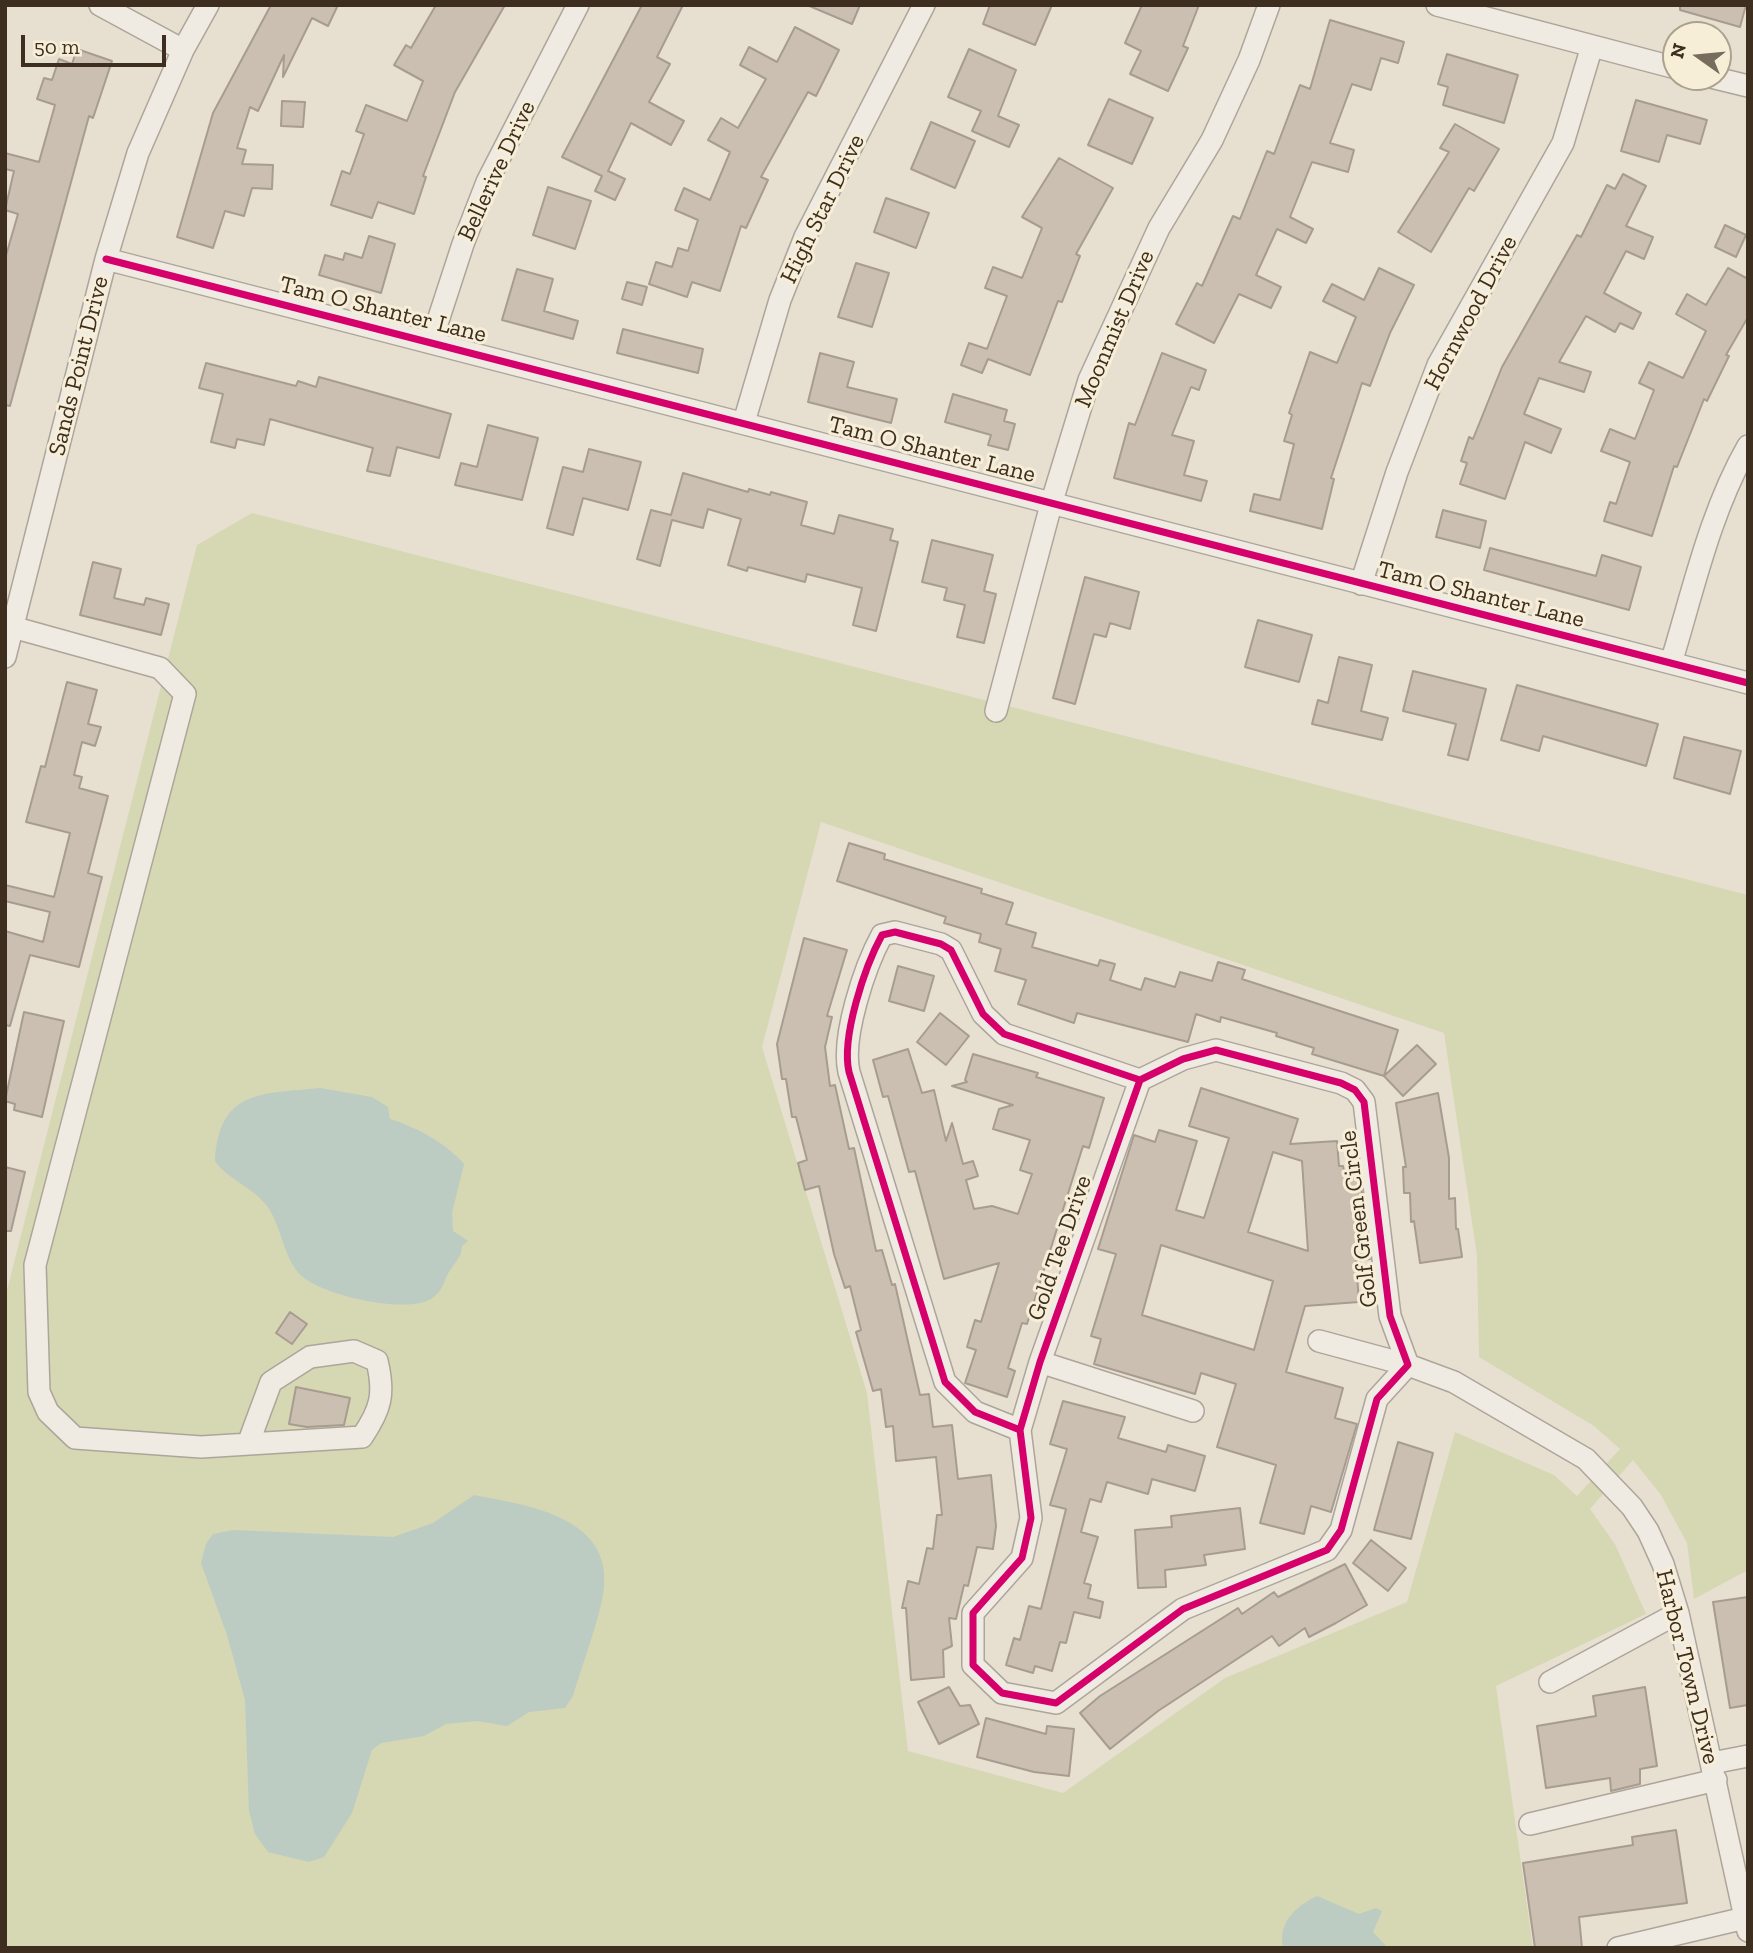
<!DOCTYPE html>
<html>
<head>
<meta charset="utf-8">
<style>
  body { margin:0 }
  #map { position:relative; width:1753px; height:1953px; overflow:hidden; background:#e7e0d1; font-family:"Zilla Slab",serif }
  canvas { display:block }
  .frame { position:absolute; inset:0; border:7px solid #3d2e20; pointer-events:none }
  .north { position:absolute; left:1662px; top:21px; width:70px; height:70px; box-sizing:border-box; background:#f7eed8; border:2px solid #ada18e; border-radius:50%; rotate:285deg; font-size:19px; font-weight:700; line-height:28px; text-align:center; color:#3d2e20 }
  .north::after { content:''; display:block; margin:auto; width:24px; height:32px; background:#786c5e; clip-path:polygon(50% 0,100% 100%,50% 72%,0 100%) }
  .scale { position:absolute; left:21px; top:35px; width:145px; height:32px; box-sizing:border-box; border:4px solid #3d2e20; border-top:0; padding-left:9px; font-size:21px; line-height:24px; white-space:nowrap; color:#3d2e20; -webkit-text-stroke:5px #f7eed8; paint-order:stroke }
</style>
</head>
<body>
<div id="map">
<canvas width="1753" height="1953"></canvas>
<div class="frame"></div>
<div class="north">N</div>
<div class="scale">50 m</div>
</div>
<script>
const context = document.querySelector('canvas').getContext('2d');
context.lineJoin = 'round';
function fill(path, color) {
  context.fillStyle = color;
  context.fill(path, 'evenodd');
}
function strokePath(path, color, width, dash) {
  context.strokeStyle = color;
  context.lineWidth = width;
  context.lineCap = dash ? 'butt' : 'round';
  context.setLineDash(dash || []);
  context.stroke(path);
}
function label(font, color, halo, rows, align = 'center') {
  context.font = font + ' "Zilla Slab",serif';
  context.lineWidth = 6;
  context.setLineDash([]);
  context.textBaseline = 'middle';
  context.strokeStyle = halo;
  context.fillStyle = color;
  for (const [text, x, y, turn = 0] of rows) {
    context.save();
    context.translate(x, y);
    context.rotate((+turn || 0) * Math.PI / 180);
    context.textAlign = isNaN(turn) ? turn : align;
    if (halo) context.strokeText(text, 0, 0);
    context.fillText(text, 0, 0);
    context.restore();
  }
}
fill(new Path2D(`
  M252,513L1748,895V1570L1694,1599L1687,1543L1661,1495L1633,1460L1590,1509L1615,1544L1646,1614L1496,1686L1533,1948H5V1298L197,545ZM821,822L1444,1033L1477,1256L1479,1357L1594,1426L1620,1449L1577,1496L1554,1475L1455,1432L1407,1602L1225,1678L1063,1793L908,1751L867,1393L762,1047Z`), '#d6d7b3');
fill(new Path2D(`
  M320,1088L372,1097L388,1107L390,1119C416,1127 446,1143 464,1164L452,1213L453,1231L468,1241L462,1246C461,1258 457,1259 451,1269C443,1280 444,1291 431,1299C406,1314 325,1296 303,1277C284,1262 282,1226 267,1206C253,1187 228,1180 215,1161C219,1089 262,1094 320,1088Z
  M474,1495C524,1505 611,1515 604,1587C601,1616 582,1665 573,1696L565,1708L529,1712L507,1726L477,1721L446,1724L424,1736L381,1743L372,1750L352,1813L324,1857L309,1862L268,1852L255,1834L249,1811L245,1700L227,1635L201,1563L206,1544L213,1534L233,1530L393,1537L433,1523Z
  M1317,1896L1359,1914L1376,1908L1382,1911L1373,1932L1388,1948H1283C1278,1922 1295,1907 1317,1896Z`), '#bcccc2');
const building = new Path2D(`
  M271,5H338L328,26L312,18L283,77L284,55L258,111L250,107L237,148L246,150L242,164L273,165L272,189L252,188L244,216L225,211L213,248L177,237L213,113Z
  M436,5H505L455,92L423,176L426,177L414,214L378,202L372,218L331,205L342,171L350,174L364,134L356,131L366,105L407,121L423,81L394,65L406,45L411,48Z
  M642,5H683L657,57L670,64L649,102L684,121L671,145L631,123L608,171L625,179L615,200L595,191L602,176L562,157Z
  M807,5H860L852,24Z
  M990,5H1052L1035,45L983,24Z
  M1142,5H1199L1183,46L1188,48L1168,91L1130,74L1141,51L1125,43Z
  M1680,5H1746L1740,27L1680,10Z
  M1330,20L1404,42L1398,63L1381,58L1371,90L1352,84L1330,143L1354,150L1348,172L1312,162L1290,217L1313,229L1306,243L1277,229L1256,275L1281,287L1271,308L1239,294L1214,343L1176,324L1197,283L1202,286L1233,216L1240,219L1267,151L1274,154L1300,85L1310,89Z
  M795,27L839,50L816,96L808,92L761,177L768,180L746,228L741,226L720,291L692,282L687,297L649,284L656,262L672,267L678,248L688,251L698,220L675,210L684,188L710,200L730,152L708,140L721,118L738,128L766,79L740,65L749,47L777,62Z
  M77,49L112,61L93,118L89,116L10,406L5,405V259L18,214L5,210L14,171L5,169V153L39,162L55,105L37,99L44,78L52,80L59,59L72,64Z
  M969,49L1016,70L998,116L1019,125L1009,147L972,131L981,111L948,97Z
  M1447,54L1518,75L1504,123L1443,105L1448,87L1438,84Z
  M1109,99L1153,118L1132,164L1088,145Z
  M1636,100L1707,120L1700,144L1667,135L1659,162L1621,151Z
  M282,101L305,102L303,127L281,126Z
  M931,122L975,141L955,188L911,169Z
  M1455,124L1499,149L1474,191L1469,188L1431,252L1398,232L1449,152L1440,148Z
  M1059,158L1113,188L1076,254L1080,256L1062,302L1058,301L1030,375L988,359L982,373L961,365L969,343L987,349L1007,296L985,288L993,267L1022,278L1042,228L1022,217Z
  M1623,174L1646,186L1626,226L1653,237L1644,259L1626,251L1604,293L1641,313L1633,329L1620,323L1615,332L1586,316L1559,362L1591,372L1584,392L1539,378L1524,414L1561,429L1551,453L1525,442L1505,499L1460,484L1467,463L1461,461L1469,437L1473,439L1502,367L1577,235L1581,237L1607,185L1615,189Z
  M548,187L591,201L575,249L533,235Z
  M886,198L929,213L916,248L874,232Z
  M1725,225L1746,235L1736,257L1715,247Z
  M369,236L395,244L381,293L319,275L325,255L343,260L345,253L362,258Z
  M856,263L889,273L872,327L838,317Z
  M1379,268L1414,285L1390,333L1370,386L1362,383L1331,478L1334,479L1322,529L1250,511L1254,494L1280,500L1294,444L1284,441L1292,415L1289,413L1310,352L1337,363L1356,317L1323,301L1332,284L1364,300Z
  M1728,268L1748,279V317L1726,355L1729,356L1707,401L1704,399L1677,467L1674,466L1652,536L1604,521L1610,502L1616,504L1630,462L1601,451L1610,429L1635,439L1654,390L1639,383L1649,362L1683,378L1706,331L1676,314L1687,294L1706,305Z
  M517,269L553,279L544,311L578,321L573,339L502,320Z
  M627,282L647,287L642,305L622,299Z
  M623,329L703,349L698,373L617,353Z
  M820,353L854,362L847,387L897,399L891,423L808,402Z
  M1162,353L1206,370L1199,390L1191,387L1172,435L1194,441L1184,475L1207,481L1201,501L1114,478L1129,423L1135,425Z
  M206,363L296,386L298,381L316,387L319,377L451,414L439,458L397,447L390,476L367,471L373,448L270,419L264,445L237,439L235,448L211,442L223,394L199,388Z
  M953,394L1007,410L1004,421L1015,424L1008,450L988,445L991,435L945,422Z
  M488,425L538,438L522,500L455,485L461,463L477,467Z
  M589,449L641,462L628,510L583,498L573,535L547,528L563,467L583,472Z
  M683,473L748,492L749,489L770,495L771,492L807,502L801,525L834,534L839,515L893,529L890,540L898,542L876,631L853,625L862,588L807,574L805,582L748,567L747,571L728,565L741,519L708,509L703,528L672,520L660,566L637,559L651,510L671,515Z
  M1443,510L1486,521L1480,548L1436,537Z
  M932,540L993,555L984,591L996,594L984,643L957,637L965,605L944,600L947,588L922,582Z
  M1490,548L1596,576L1602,555L1641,567L1629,610L1484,570Z
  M93,562L121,569L114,598L144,605L146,598L169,604L161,635L80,615Z
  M1085,577L1139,592L1130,629L1110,623L1106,637L1094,634L1075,704L1053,698Z
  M1258,620L1312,635L1299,682L1245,667Z
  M1339,657L1372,665L1361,711L1388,718L1382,740L1312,724L1318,700L1328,703Z
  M1413,671L1486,689L1468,760L1448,755L1456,724L1403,711Z
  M67,682L97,690L88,724L101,727L95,746L82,742L74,775L82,777L79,788L108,796L88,873L102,877L79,967L30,955L10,1026L5,1025V931L43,942L50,912L5,901V885L54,897L70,833L26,822L41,766L45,767Z
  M1517,685L1658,724L1646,766L1543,736L1539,751L1501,740Z
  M1684,737L1741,751L1730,794L1674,778Z
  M849,843L885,854L884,859L982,889L981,893L1013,903L1006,924L1036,933L1032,947L1098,966L1100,960L1115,964L1110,980L1141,990L1145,978L1175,987L1180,972L1212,981L1218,962L1245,970L1242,979L1398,1030L1384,1076L1312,1054L1314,1048L1276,1036L1277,1033L1221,1017L1220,1022L1196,1014L1188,1042L1077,1013L1074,1023L1018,1004L1026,980L995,971L1001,949L979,942L981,934L944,923L946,917L837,881Z
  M804,938L847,950L827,1016L832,1017L825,1047L830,1086L835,1085L849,1149L854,1148L876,1251L882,1250L892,1285L895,1284L920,1395L929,1394L933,1427L952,1425L958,1479L991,1475L996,1526L993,1549L977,1547L968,1586L964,1585L956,1619L949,1618L952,1646L943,1650L944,1677L911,1680L906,1608H902L908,1581L919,1584L927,1548L933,1549L937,1515H942L936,1457L896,1461L893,1426L886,1427L881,1389L873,1391L856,1332L861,1330L850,1286L845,1288L834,1254L819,1186L805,1190L798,1163L807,1160L796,1117H792L786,1079H782L777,1044Z
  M898,966L934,976L924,1011L889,1001Z
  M24,1012L64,1021L42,1117L14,1110L15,1104L5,1101Z
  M940,1013L969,1036L946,1065L917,1042Z
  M1417,1045L1436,1064L1403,1096L1384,1076Z
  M908,1049L922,1093L934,1090L946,1141L952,1123L963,1164L973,1161L978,1176L966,1180L974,1209L992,1206L1018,1214L1032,1174L1020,1170L1030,1140L993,1129L999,1109L1013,1105L952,1086L967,1082L965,1080L973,1054L1038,1073L1036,1077L1104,1098L1089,1148L1083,1146L1027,1324L1022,1323L1008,1368L1015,1371L1007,1397L965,1383L976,1350L967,1347L975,1320L981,1322L999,1263L944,1279L915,1171L909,1172L888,1096L883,1097L873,1060Z
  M1201,1088L1298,1119L1290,1144L1337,1141L1339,1166H1343L1344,1171L1359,1168L1370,1259L1356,1261L1359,1302L1305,1306L1286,1372L1343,1388L1335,1418L1357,1424L1331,1512L1311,1506L1304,1534L1260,1523L1276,1465L1217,1447L1236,1384L1201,1373L1195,1394L1094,1364L1101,1339L1091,1336L1116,1254L1098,1249L1134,1135L1155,1142L1159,1130L1197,1141L1176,1210L1204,1218L1229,1138L1189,1126ZM1273,1152L1302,1161L1308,1251L1248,1232ZM1161,1245L1273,1281L1254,1350L1142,1315Z
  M1438,1093L1449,1158V1199L1455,1198L1456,1229H1458L1462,1257L1420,1263L1414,1221L1411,1222L1410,1193H1404L1403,1167H1406L1396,1103Z
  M5,1167L25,1172L11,1231H5Z
  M290,1312L307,1324L292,1344L276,1333Z
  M296,1387L350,1398L344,1425L307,1427L289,1424Z
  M1063,1401L1125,1417L1118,1438L1166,1452L1168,1445L1205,1456L1195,1491L1152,1479L1148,1494L1107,1482L1101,1502L1090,1499L1081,1532L1098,1537L1084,1583L1091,1585L1088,1598L1103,1602L1100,1618L1074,1612L1066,1643L1060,1642L1052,1671L1035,1666L1033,1673L1006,1665L1014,1638L1020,1640L1029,1606L1041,1609L1066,1509L1050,1505L1067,1449L1050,1444Z
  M1398,1442L1433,1453L1411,1539L1374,1530Z
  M1240,1508L1245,1549L1204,1555L1206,1565L1165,1570L1166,1587L1138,1588L1135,1530L1172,1527L1171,1516Z
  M1371,1540L1406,1568L1388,1591L1353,1563Z
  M1345,1564L1367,1605L1336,1623L1309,1637L1305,1628L1279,1646L1272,1636L1158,1711L1110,1749L1080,1713L1100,1696L1238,1608L1242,1614L1274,1592L1278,1597Z
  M1748,1597V1705L1730,1708L1713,1602Z
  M949,1687L960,1706L970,1705L979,1724L939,1744L918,1702Z
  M1645,1687L1657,1766L1640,1769V1784L1611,1791L1610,1778L1546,1788L1537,1726L1596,1716L1593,1696Z
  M986,1718L1046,1734L1047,1726L1074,1729L1069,1776L1034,1772L977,1757Z
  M1676,1830L1687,1903L1579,1917L1582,1948H1535L1523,1863L1633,1845L1632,1837Z`);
fill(building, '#cbbfb2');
strokePath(building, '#a89c90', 2);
const minor = new Path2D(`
  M100,5L183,50
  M1437,5L1676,68
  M1711,77L1748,86
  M106,259L1748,683
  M431,342L463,244L487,182L578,5
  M744,422L780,300L805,237L924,5
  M1361,584L1397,472L1438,365L1563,143L1592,46
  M5,625L160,668L185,694L35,1265L39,1392L48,1412L75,1438L201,1447L362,1437C381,1409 385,1394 377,1361L354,1351L310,1357L271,1382L248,1444
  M5,657L106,259L138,153L183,50L208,5
  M1671,663C1693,591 1710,512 1748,446
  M996,711L1052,501L1089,380L1159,228L1212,140L1249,60L1269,5
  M1319,1341L1408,1365L1454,1382L1586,1459L1632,1507L1648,1531L1663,1564L1678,1613L1748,1931
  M1040,1362L1193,1411
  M1020,1430L975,1412L945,1382L849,1072C841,1037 865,966 882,935L895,932L941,944L951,950L983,1014L1004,1034L1140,1080L1183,1059L1216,1050L1341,1083L1355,1090L1364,1102L1390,1316L1408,1365L1377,1399L1341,1530L1327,1550L1183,1609L1056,1703L1002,1693L973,1665V1613L1022,1558L1031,1518L1020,1430L1040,1362L1140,1080
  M1550,1682L1678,1613
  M1712,1763L1748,1756
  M1530,1824L1716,1780
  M1618,1948L1745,1918`);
strokePath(minor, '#ada599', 24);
strokePath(minor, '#efebe3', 21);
strokePath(new Path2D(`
  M106,259L1748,683
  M1020,1430L975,1412L945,1382L849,1072C841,1037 865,966 882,935L895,932L941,944L951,950L983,1014L1004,1034L1140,1080L1183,1059L1216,1050L1341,1083L1355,1090L1364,1102L1390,1316L1408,1365L1377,1399L1341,1530L1327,1550L1183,1609L1056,1703L1002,1693L973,1665V1613L1022,1558L1031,1518L1020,1430L1040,1362L1140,1080`), '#d6006c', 7);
label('24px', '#3d2e20', '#f7eed8', [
  ["Bellerive Drive",497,171,-65],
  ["High Star Drive",823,209,-64],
  ["Tam O Shanter Lane",383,310,14],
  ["Hornwood Drive",1471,313,-62],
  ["Moonmist Drive",1115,329,-67],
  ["Sands Point Drive",79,366,-76],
  ["Tam O Shanter Lane",932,450,14],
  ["Tam O Shanter Lane",1481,595,14],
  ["Golf Green Circle",1359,1219,-97],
  ["Gold Tee Drive",1060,1248,-71],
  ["Harbor Town Drive",1687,1667,76]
]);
</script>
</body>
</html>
